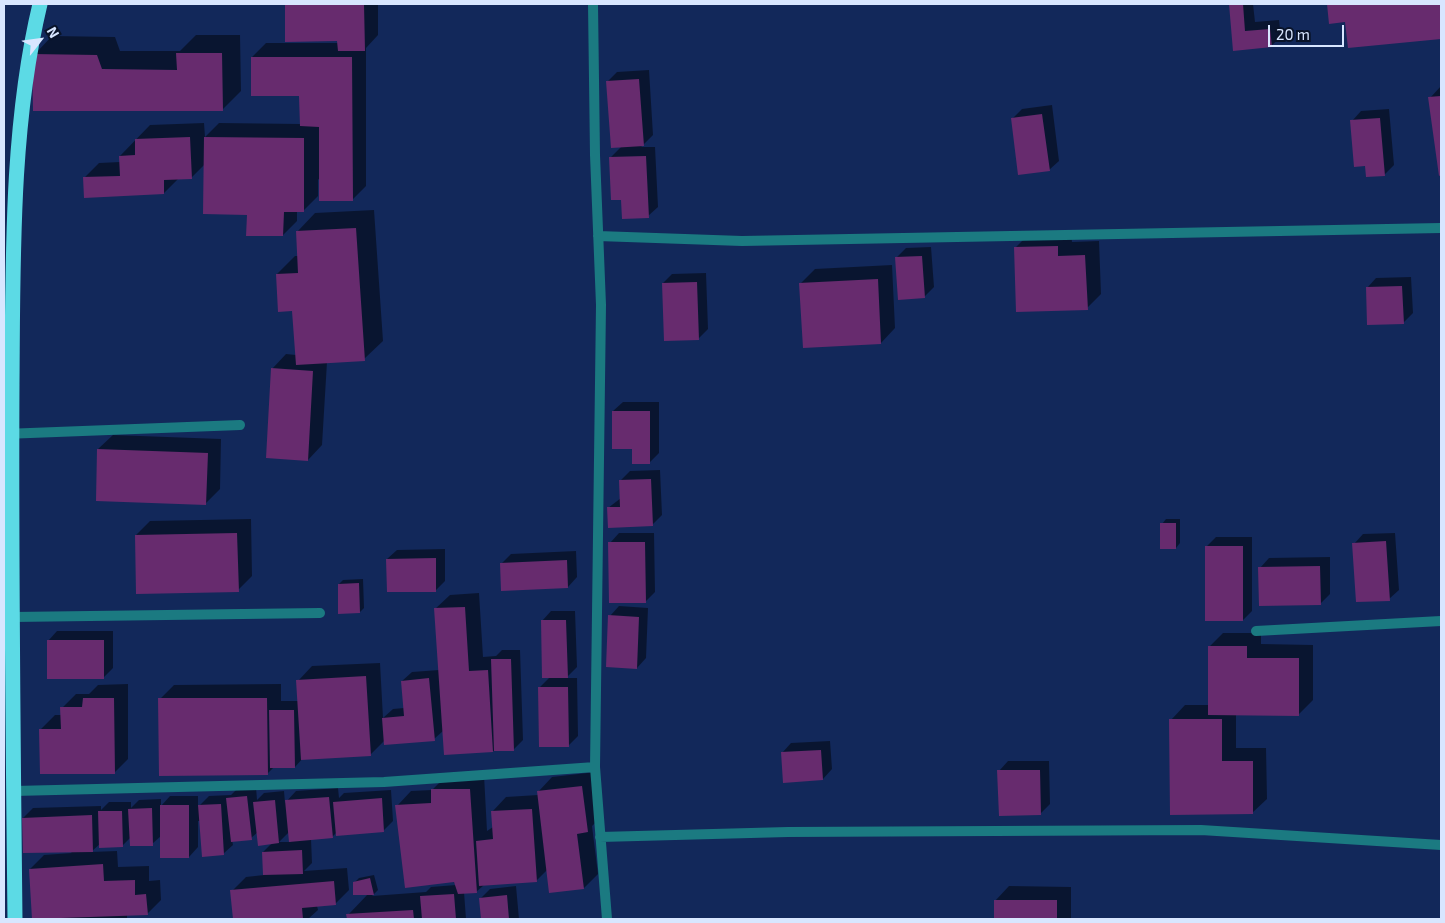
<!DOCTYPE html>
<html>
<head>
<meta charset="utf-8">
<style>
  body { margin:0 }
  #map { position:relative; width:1445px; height:923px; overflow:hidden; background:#12285a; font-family:"Exo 2",sans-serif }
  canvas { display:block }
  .frame { position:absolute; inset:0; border:5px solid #d8e6ff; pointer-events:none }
  .north { position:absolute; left:15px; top:15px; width:50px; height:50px; -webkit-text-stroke:4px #091329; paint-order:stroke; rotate:60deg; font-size:14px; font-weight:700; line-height:20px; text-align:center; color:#d8e6ff }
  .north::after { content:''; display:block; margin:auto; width:18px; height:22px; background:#d8e6ff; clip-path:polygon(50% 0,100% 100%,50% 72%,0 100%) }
  .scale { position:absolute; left:1268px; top:25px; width:76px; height:22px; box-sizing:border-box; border:2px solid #d8e6ff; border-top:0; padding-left:6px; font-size:15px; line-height:18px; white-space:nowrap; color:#d8e6ff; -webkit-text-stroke:4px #091329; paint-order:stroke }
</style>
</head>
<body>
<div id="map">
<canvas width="1445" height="923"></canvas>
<div class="frame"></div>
<div class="north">N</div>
<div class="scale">20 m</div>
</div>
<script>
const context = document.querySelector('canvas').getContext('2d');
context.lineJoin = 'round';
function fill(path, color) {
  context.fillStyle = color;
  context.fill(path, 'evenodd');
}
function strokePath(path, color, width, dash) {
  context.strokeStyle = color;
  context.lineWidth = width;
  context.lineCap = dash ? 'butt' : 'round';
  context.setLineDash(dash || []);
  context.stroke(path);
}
fill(new Path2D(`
  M286,4H378V35L366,48V186L352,200L318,179V196L303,211H297V221L283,235L248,214L205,164L192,177L179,178L164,193L84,178L99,163L120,162V156L150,125L204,123L205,137L219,123L301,124V95L252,57L266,43H338V40H287Z
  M1230,4H1253L1255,22L1279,20L1281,37L1271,46L1234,49Z
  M1328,4H1441V38L1349,47L1346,21L1330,23Z
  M196,35H240L241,91L222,110L34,55L52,36L115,37L120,51H180Z
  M649,70L653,135L641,147H655L658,207L648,216L610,158L622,146L607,82L617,72Z
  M1441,86V174H1440L1430,98Z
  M1052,105L1059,161L1049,170L1012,119L1022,109Z
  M1389,109L1394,165L1384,175L1366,164L1352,121L1361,111Z
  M374,210L383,341L364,359L327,362L322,445L308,460L272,369L286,354L296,355L294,310L277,274L295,256H298L297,232L315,213Z
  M1071,232L1072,242L1099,241L1101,294L1087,308L1015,248L1029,234Z
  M931,247L934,287L924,297L896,258L906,248Z
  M892,265L895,328L881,343L801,283L815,269Z
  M706,273L708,329L698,339L663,283L672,274Z
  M1411,277L1413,313L1404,322L1367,288L1376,278Z
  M623,402H659V453L650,462L633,448L613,411Z
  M113,435L221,439L220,489L205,504L98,449Z
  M660,470L662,515L652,525L608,508L621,498L620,481L630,471Z
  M251,519L252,576L238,590L136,535L150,521Z
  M1166,519H1180V543L1176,548L1162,524Z
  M619,533H654L655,592L645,602L610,543Z
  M1395,533L1399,590L1389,599L1354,544L1363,534Z
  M1216,537H1252V611L1243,620L1206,547Z
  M445,549V581L435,591L387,559L397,550Z
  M576,551L577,577L568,587L501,564L511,554Z
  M1330,557V594L1320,604L1260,568L1269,558Z
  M363,579L364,608L360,612L339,584L343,580Z
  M479,593L483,657L496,656L502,650H520L523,740L513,750L493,751L443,731L434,739L385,740L370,755L303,758L295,767H274L267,774L160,699L174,685L281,684V701H299L298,681L312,666L380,663L383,718L393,709L404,708L402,681L412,672L439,670L435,609L450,595Z
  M619,606L648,608L646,658L637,668L610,616Z
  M551,611H575L577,667L566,678H577L578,736L569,745L539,688L550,677L542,621Z
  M57,631H113V668L103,678L48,641Z
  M1223,633H1261V644L1313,645V700L1299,714H1236V748H1266L1267,799L1252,813L1171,720L1185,705H1209V647Z
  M128,684V759L114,773L41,729L55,715H62V708L76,694H89L98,685Z
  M830,741L832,769L823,779L782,753L791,743Z
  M1008,761H1049L1050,804L1040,814L999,771Z
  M596,772L601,817L592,826L598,874L584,888L547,870L536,881L484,885L476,892H464L466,919H348V915L368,894L354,883L359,878L374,875L378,890L372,896L426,892L431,887L456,885L397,806L411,791L432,790L446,776L484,775L487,831L493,827L492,812L506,797L538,795V792L552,777Z
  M256,787L257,800L264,793L284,791L285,803L296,791L338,788L339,798L344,793L391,790L393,821L383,831L337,832L332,837L311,839L312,863L304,871L347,868L349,890L335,904L317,906L318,910L308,919H234L232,891L246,877L264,875L263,852L272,843L258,832L251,838L232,840L233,845L223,854L200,821H198V847L189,857L161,836L152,844L131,837L122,846L101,843L91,852L117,851L118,867L149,866V881L160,880L161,900L147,914L127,915V919H33L30,869L44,855L72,853L23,818L33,808L101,806V810L109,802H131V808L139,800L161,799V806L170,796H198V807L209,796L231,795L237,789ZM290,831L291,842H279Z
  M516,886L519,919H482L480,899L490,889Z
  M1009,886L1071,887V919H995V901Z`), '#0007');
fill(new Path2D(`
  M285,4H364L365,51H338L337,41L285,42Z
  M1229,4H1243L1245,31L1270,29L1272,47L1233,51Z
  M1327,4H1441V39L1348,48L1345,22L1329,24Z
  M176,53H222L223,111H33L32,54L97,55L102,69L177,70Z
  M251,57H352L353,201H319V127L300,126L299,96H251Z
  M639,79L644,146L611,148L606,81Z
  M1441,96V175L1439,176L1428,97Z
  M1042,114L1050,171L1018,175L1011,118Z
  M1380,118L1385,176L1366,177L1365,166L1354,167L1350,120Z
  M190,137L192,179L164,180V194L84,198L83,177L120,176L119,156L135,155V139Z
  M204,137L304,138V212H284L283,236H246L247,215L203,214Z
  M646,156L649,218L622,219L621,200H611L609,157Z
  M356,228L365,361L296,365L292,311L278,312L276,274L298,273L296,231Z
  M1058,246V256L1085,255L1088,310L1016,312L1014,247Z
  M922,256L925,298L898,300L895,257Z
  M878,279L881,344L803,348L799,283Z
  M697,282L699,340L664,341L662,283Z
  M1402,286L1404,324L1367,325L1366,287Z
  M271,368L313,371L308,461L266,458Z
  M612,411H650V464H632V449H612Z
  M97,449L208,453L206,505L96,501Z
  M651,479L653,526L608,528L607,507H620L619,480Z
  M1160,523H1176V549H1160Z
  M237,533L239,592L136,594L135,535Z
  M1386,541L1390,601L1356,602L1352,543Z
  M608,542H645L646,603H609Z
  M1205,546H1243V621H1205Z
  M436,558V592H387L386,559Z
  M567,560L568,588L501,591L500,563Z
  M1320,566L1321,605L1259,606L1258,567Z
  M359,583L360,613L338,614V584Z
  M465,607L469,671L488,670L493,752L444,755L434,608Z
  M608,615L639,617L637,669L606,667Z
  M541,620H566L568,678H542Z
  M47,640H104V679H47Z
  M1208,646H1247V658H1299V716L1208,715Z
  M491,659H511L514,751H494Z
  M366,676L371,756L301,760L296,680Z
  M429,678L435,741L384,745L382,718L404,716L401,681Z
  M538,687H568L569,747H539Z
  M83,698H114L115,774H40L39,729H61L60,707H82Z
  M158,698H267L268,775L159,776Z
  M269,710H294L295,768H270Z
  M1169,719H1222V761H1253V814L1170,815Z
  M821,750L823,780L783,783L781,752Z
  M997,770H1040L1041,815L999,816Z
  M582,786L588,832L577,834L584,889L549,893L537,791Z
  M431,789H470L477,893L458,894L454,882L405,888L395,805L431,803Z
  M247,796L252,840L231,842L226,798Z
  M329,797L333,838L289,842L285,800Z
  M382,798L384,832L336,836L333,802Z
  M275,800L279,843L258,846L253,802Z
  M221,804L224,855L202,857L198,805Z
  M160,805H189V858H160Z
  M152,808L153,846H130L128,809Z
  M532,809L537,882L479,886L476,841L493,839L491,811Z
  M98,811H122L123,847L99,848Z
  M92,815L93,852L23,853L22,818Z
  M302,850L303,874L263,875L262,852Z
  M103,864L104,881L135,880V895L146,894L148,915L32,919L29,869Z
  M370,878L374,895H353V882Z
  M334,881L336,905L302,908L303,919H233L230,890Z
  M454,894L456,919H422L420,896Z
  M507,895L509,919H481L479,898Z
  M994,900H1057V919H994Z
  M413,910L414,919H347L346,914Z`), '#672b6e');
strokePath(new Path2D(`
  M4,434L240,425
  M13,617L320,613`), '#1b7a81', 10);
strokePath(new Path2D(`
  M593,4L595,155L601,305L595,767L607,919
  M598,236L742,241L1441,228
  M1256,631L1441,621
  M14,791L384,782L595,767
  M600,837L788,832L1201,830L1441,845`), '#1b7a81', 10);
strokePath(new Path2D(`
  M15,919C13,741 11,563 12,384C13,260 11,125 40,4`), '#5cdae5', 15);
</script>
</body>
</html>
